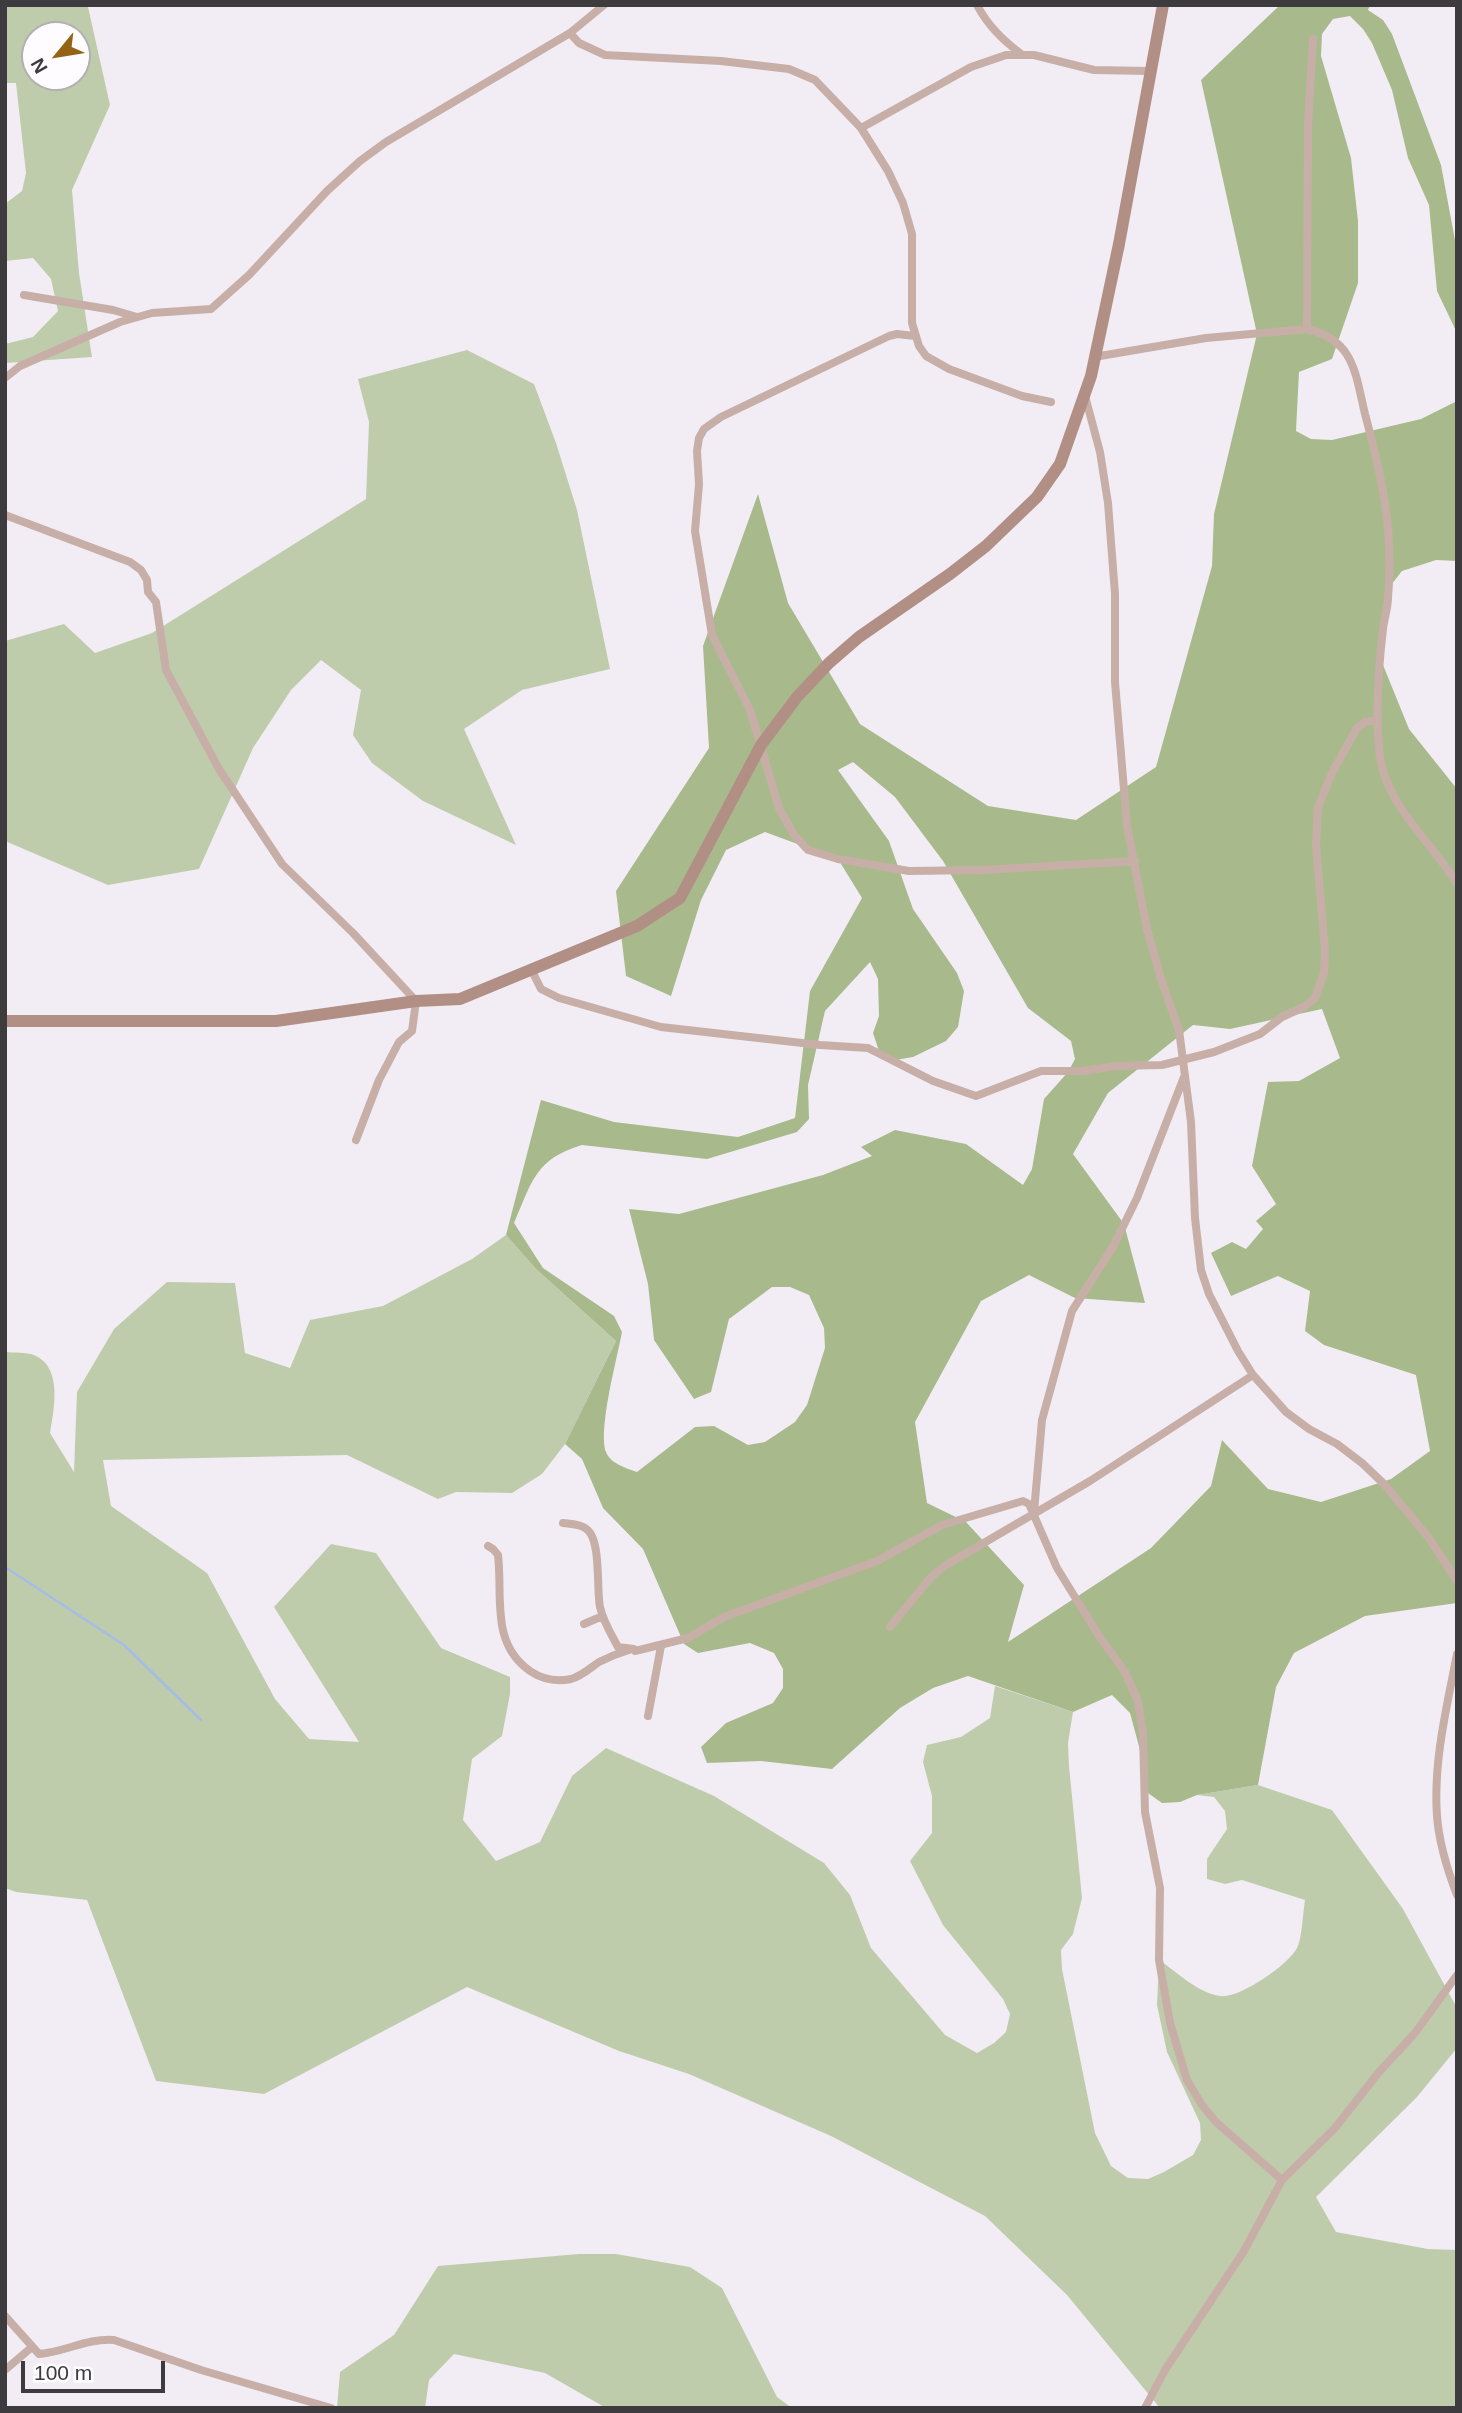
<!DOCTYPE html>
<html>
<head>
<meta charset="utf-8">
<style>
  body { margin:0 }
  #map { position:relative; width:1462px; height:2413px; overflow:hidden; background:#f2edf5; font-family:Helvetica,sans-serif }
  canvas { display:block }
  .frame { position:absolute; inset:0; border:7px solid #3d3b3e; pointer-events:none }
  .north { position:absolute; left:21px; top:21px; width:70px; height:70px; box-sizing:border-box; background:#fefcff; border:2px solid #b1afb2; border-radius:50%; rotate:240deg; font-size:19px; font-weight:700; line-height:28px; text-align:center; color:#3d3b3e }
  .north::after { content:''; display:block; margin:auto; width:24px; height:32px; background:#946313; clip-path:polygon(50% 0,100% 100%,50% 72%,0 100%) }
  .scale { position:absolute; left:21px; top:2361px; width:144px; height:32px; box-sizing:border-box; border:4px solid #3d3b3e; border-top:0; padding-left:9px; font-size:21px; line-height:24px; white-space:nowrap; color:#3d3b3e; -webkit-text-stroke:5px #fefcff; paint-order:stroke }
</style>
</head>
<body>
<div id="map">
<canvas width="1462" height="2413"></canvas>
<div class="frame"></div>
<div class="north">N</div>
<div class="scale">100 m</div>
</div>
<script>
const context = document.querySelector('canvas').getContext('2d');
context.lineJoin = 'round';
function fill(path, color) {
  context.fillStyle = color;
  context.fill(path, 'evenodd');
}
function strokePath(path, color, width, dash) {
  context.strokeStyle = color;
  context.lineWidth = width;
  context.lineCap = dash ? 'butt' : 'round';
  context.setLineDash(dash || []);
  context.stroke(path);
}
fill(new Path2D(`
  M5,5H91L88,7L110,105L72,190L79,273L92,357L5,363V344L33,337L58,311L51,279L33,258L5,261V204L22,191L26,173L16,83H5ZM35,35H77V77H35Z
  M467,350L534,384L556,443L577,510L610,669L522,690L464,729L516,845L423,801L372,763L353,735L361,690L321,660L291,690L253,748L199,869L108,885L5,841V641L64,624L95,653L152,633L366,499L369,422L358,379Z
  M506,1235L536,1269L616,1341L565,1444L542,1474L512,1493L456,1492L438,1499L347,1455L103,1460L111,1506L207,1573L275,1699L309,1739L359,1742L274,1607L331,1544L376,1553L441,1648L510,1677V1694L502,1736L472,1759L463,1820L496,1861L540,1842L572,1776L606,1748L714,1796L824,1863L850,1895L871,1948L945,2035L977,2053L994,2043L1006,2032L1010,2014L1003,1999L943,1925L910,1861L932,1833V1796L923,1762L927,1745L961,1737L990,1718L995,1686L1073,1712L1068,1743L1069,1766L1082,1898L1073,1934L1061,1950L1062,1969L1095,2133L1111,2166L1128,2178L1148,2179L1164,2172L1193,2155L1201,2140L1200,2123L1167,2052L1157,2005L1159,1960C1177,1972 1198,1993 1220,1996C1239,1999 1288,1965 1297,1948C1302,1939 1303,1912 1305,1900L1242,1880L1225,1884L1207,1879V1859L1227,1829L1225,1811L1214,1797L1197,1795L1258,1785L1332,1810L1403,1909L1457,2008V2048L1417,2097L1316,2197L1336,2232L1428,2249L1457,2250V2408H1160L1067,2295L985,2216L831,2136L689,2074L619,2051L467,1987L264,2094L156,2081L87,1900L16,1892L5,1888V1352C14,1353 26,1352 34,1355C63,1367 54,1409 50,1433L74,1472L77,1392L114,1329L167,1282L235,1283L245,1353L290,1368L310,1320L383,1306L472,1259Z
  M579,2254H616L690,2267L722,2288L777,2397L792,2408H606L545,2373L454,2354L429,2380L425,2408H337L340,2372L394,2335L438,2266Z`), '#bfccab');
fill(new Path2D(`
  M1280,5H1370L1368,10L1383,20L1392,34L1441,165L1457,251V333L1437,291L1429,205L1408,158L1392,90L1372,43L1363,29L1350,16L1333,19L1322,34L1321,56L1351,158L1358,221V283L1332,359L1299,372L1296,431L1311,439L1332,440L1421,419L1457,401V561L1436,560L1402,571L1391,585L1381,660L1409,729L1457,789V1603L1365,1616L1294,1653L1276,1687L1258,1785L1197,1795L1180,1802L1162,1803L1148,1793L1143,1761L1130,1713L1112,1695L1073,1712L968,1676L933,1688L900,1708L832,1769L761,1761L707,1763L701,1747L726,1723L773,1703L783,1688V1669L774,1653L750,1643L698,1653L684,1644L643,1549L603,1508L582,1459L565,1444L616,1341L536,1269L506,1235L541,1100L614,1122L738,1137L795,1118L810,991L862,898L838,859L765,832L726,850L701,900L671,996L626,976L616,891L709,748L703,646L758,494L788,603L860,724L988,806L1076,820L1156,767L1212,566L1214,514L1257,334L1201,80ZM853,762L895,797L943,861L1028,1008L1071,1041L1075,1059L1068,1072L1044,1099L1032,1169L1023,1185L966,1144L895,1130L861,1147L872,1156L823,1175L679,1214L629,1209L648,1284L654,1340L694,1399L711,1392L729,1319L772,1287H790L809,1295L824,1328L825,1348L807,1405L795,1422L765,1442L748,1445L714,1426L695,1427L637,1472C626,1468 611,1464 606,1452C598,1429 617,1359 622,1332L614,1316L543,1268L514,1223C532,1182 535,1159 582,1145L707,1159L797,1132L809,1119L808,1085L825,1011L870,962L878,979L879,1016L873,1033L879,1051L895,1060L913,1057L946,1041L958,1027L964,991L957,973L913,909L889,841L838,770ZM1322,1009L1340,1058L1299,1081L1268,1082L1252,1166L1276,1204L1256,1221L1263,1229L1246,1249L1232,1242L1211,1253L1231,1296L1278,1276L1310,1291L1305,1331L1324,1345L1416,1375L1430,1451L1391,1479L1321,1502L1268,1489L1222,1440L1211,1486L1151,1548L1008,1642L1024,1585L966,1522L927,1503L915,1422L981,1301L1029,1275L1075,1298L1145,1303L1124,1224L1073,1154L1108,1093L1193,1025L1230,1029Z`), '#a8ba8c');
strokePath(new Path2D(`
  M5,1567L124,1645L201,1720`), '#a4bde7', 2.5);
strokePath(new Path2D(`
  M977,5C988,26 1003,40 1021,54
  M570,33L579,43L605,55L721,61L789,69L815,80L861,128L888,171L903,203L912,234V323L919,346L926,356L949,369L1022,396L1051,402
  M861,128L971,67L1006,55H1034L1094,70L1150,71
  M24,295L113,310L137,317
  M1307,329L1308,124L1313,39
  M915,336L897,334L889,336L721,417L704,429L699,438L697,451L699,484L695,531L712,635L750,710L779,808L794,835L808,850L838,859L909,871L983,870L1135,861
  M1094,357L1206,338L1307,329C1354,340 1355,372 1365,414C1382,478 1394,530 1388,598C1388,608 1384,619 1383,629C1378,671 1375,715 1380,757C1387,807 1433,843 1457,884
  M5,378L20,366L120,322L152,313L211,309L249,275L327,191L360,161L386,142L570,33L604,5
  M1085,396L1100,452L1108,503L1115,594V682L1127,826L1147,929L1161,979L1179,1030L1191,1122L1195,1218L1201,1270L1209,1294L1238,1351L1253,1375L1286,1412L1309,1429L1337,1444L1362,1463L1384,1484L1429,1538L1457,1581
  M5,515L130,562L141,570L147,580L148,592L156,602L166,670L219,769L282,864L353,933L416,1001L412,1031L399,1042L379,1080L356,1140
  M532,971L541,989L559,998L661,1027L820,1045L868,1048L933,1081L976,1096L1041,1071H1083L1115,1066L1162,1065L1214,1052L1260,1034L1282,1017L1304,1007L1315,998L1324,973L1325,950L1316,845L1318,807L1333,771L1357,728L1365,722L1378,720
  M1034,1512L1042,1420L1072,1311L1114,1245L1137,1198L1184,1077
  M563,1523C570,1524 579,1524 585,1528C602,1537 596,1588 600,1607C603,1621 611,1634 618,1647L634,1649L635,1651L688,1638L724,1617L877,1561L942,1525L1023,1501L1029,1504L1057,1568L1099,1636L1125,1672L1138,1701L1143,1734L1145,1812L1160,1888L1159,1960L1170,2023L1187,2080L1202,2105L1216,2122L1282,2180
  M488,1546L493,1549L498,1555C503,1596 490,1643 530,1671C542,1679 557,1682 571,1679C582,1676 590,1668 599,1662C609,1657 619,1653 629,1650
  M584,1624L598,1618H603
  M890,1627L931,1577L946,1565L1090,1481L1253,1375
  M1457,1654C1447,1706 1433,1762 1437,1816C1439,1843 1447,1869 1457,1895
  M648,1716L661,1646
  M5,2316L39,2354C65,2352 87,2338 114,2340L201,2370L331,2408
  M5,2370L32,2347
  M1145,2408L1165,2370L1244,2251L1282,2180L1335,2128L1379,2072L1415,2033L1457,1975`), '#c7afa8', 8);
strokePath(new Path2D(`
  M5,1021H276L416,1001L460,999L637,926L680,898L761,745L797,697L829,663L859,637L950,574L986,546L1037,497L1060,464L1091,376L1119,244L1163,5`), '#b28f85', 12);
</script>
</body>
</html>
